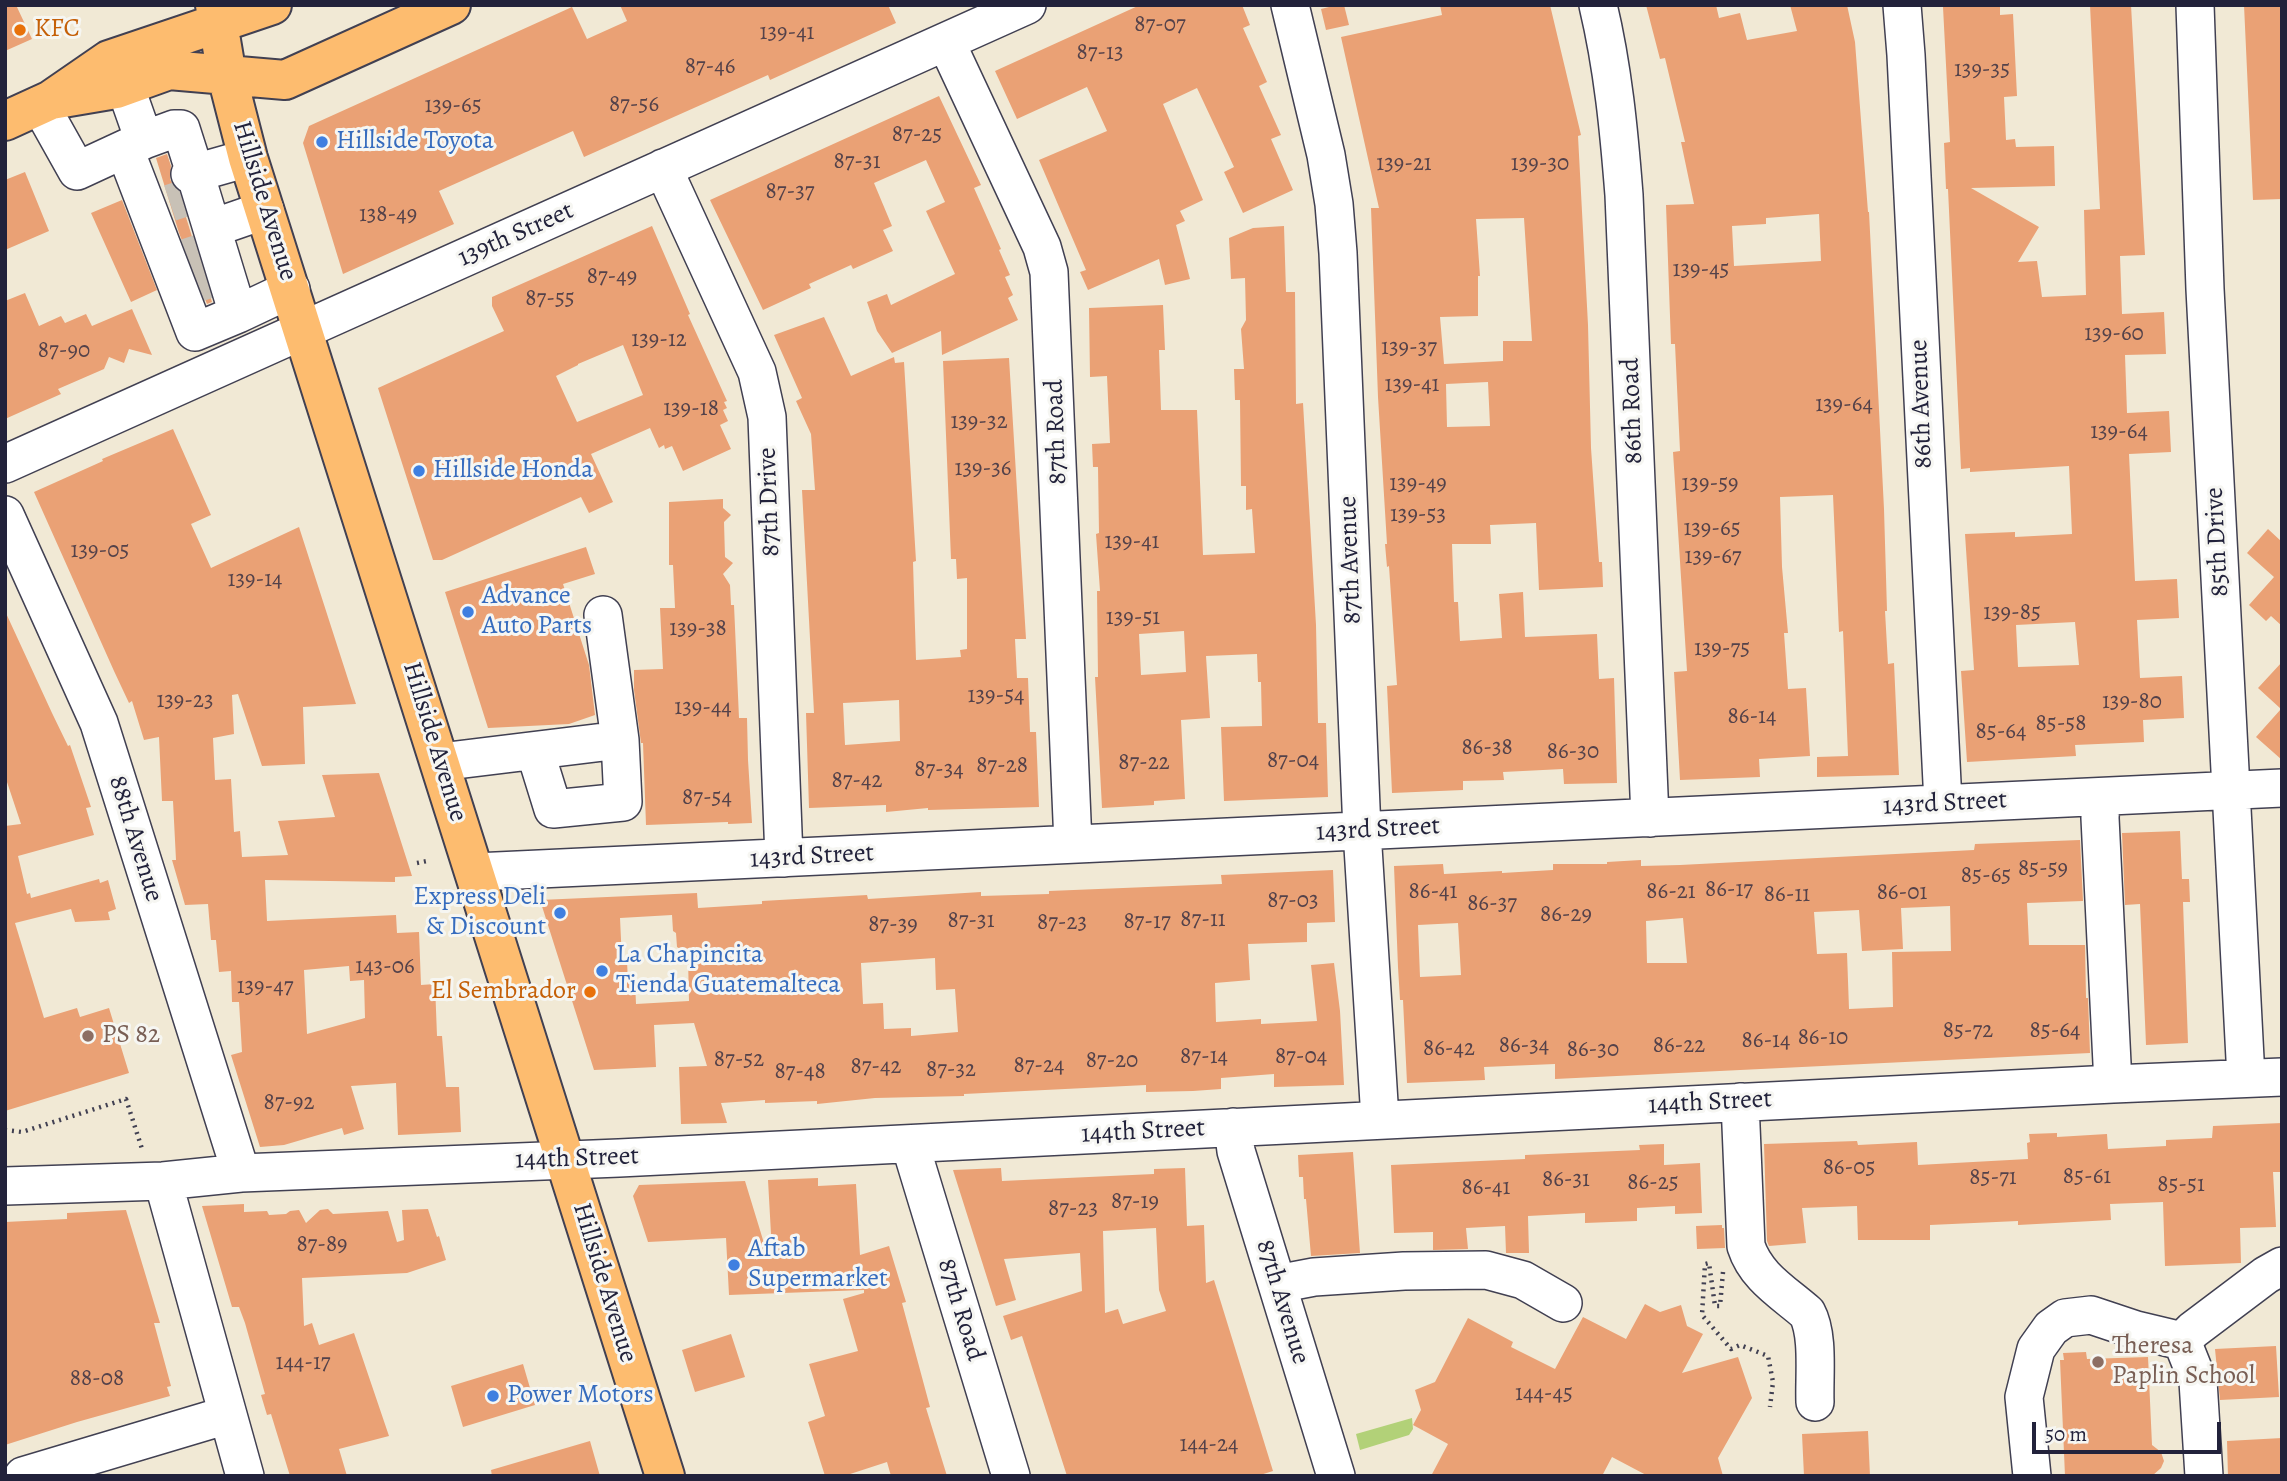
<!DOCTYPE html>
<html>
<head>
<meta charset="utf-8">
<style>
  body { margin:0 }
  #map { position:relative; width:2287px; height:1481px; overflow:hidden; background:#f1e9d5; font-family:Alegreya,serif }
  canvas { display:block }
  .frame { position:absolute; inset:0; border:7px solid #22223b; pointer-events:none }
  .scale { position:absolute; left:2032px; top:1422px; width:189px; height:32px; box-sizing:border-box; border:4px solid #22223b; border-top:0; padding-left:9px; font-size:21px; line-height:24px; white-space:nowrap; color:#22223b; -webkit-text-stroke:5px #f6f6f2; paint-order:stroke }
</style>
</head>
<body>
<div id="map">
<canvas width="2287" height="1481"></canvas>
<div class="frame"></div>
<div class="scale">50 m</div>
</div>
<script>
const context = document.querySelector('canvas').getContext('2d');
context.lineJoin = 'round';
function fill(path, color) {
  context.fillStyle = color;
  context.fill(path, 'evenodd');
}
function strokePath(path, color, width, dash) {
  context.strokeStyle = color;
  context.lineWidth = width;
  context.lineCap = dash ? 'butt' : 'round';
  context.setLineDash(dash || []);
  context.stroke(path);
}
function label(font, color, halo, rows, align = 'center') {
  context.font = font + ' Alegreya,serif';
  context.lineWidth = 6;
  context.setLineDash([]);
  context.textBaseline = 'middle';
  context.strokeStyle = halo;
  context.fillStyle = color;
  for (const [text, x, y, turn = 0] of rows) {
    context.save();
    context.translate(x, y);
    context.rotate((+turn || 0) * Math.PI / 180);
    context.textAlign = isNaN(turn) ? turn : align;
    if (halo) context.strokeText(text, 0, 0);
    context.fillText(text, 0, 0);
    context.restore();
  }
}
fill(new Path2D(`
  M1412,1418L1413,1429L1409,1435L1360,1450L1356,1434Z`), '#b2d178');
fill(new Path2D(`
  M5,5H16L32,39L5,51Z
  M620,5H888L896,23L770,80L768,75L584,157L573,131L439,191L454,224L343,274L303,143L309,126L572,7L587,39L627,21Z
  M1140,5H1242L1250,25L1243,28L1267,82L1259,86L1281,135L1271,139L1293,190L1243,213L1224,172L1234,167L1197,88L1163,104L1203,200L1180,211L1185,221L1176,225L1190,279L1165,285L1159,259L1088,290L1080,272L1086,270L1039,160L1107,131L1087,87L1017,119L995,71Z
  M1337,5H1344L1349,25L1326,30L1321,9Z
  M1440,5H1550L1581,135L1578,136L1588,325L1591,448L1599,562H1602L1603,587L1539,590L1536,523L1490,525L1491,544H1452L1454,602H1458L1460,641L1502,638L1499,594L1523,592L1525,637L1597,634L1599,679L1614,678L1617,783L1564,784L1563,769L1503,772L1504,780L1463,781V790L1392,793L1387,686L1397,685L1389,566L1387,567L1385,544H1387L1378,397L1371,208H1379L1341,37L1442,15ZM1524,218L1532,341H1503V361L1444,364L1440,317L1478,316V276H1480L1476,219ZM1488,382L1490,426L1447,427L1446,384Z
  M1646,5H1716L1719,18L1740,13L1747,40L1797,31L1790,5H1847L1855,42L1868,212H1869L1884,509L1887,611H1885L1888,664L1894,663L1899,775L1817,777V757L1848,756L1843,631L1839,632L1833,495L1780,497L1782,567L1788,633H1784L1788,689L1806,688L1810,756L1759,759L1760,777L1680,780L1674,672L1687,671L1673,452L1680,451L1675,344H1671L1666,205L1694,204L1681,142H1685L1665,58L1660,59ZM1819,214L1821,261L1734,266L1732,226L1766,224V218Z
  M2000,5V15L2013,14L2017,96L2004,97L2006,140L2015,139L2016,147L2054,146L2055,186L1971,188L2039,227L2018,262L2037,261L2042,297L2086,295L2084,210L2100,209L2090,5H2131L2145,255L2120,256L2122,314L2164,312L2166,354L2125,355L2127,413L2169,411L2171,452L2129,454L2135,581L2177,579L2179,618L2137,620L2140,678L2182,676L2184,718L2143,720L2144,742L2075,745L2076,756L1967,762L1961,671L1974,670L1965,534L2015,532V537L2072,534L2069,466L1970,472V468L1961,469L1948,189H1946L1944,143L1950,142L1943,7ZM2075,622L2079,665L2018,667L2016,625Z
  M2244,5H2282V199L2253,200Z
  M939,96L981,185L974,188L1001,249L999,250L1010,275L1005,277L1013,295L1008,298L1018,320L942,355L941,331L892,353L877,331L867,302L887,294L891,305L955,274L926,211L945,202L926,160L874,183L892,226L883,230L893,251L853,269L851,265L809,284L811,288L763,310L710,200Z
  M167,154L171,166L170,179L174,187L178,191L212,302L207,304L179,233L156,158Z
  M25,172L49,231L5,250V180Z
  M122,200L157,290L131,302L91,213Z
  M652,226L690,314L688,315L727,401L724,402L727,408L723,410L728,421L720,425L731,449L683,471L672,446L665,449L664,445L659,448L650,428L591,454L613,502L589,513L581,497L442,560H433L378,388L504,331L492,306V297ZM623,345L643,395L577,422L556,376L578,365V364Z
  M1284,226L1286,292H1295L1296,404L1303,403L1316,625L1318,723H1326L1328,797L1224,801L1221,727L1262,726L1261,682H1258L1257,654L1206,656L1210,718L1181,720L1185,799L1154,801V805L1102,808L1095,677H1098L1097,591H1100L1096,534L1099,533L1098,467H1093L1092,444L1110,443L1107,376L1090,377L1089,308L1163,305L1165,350H1159L1161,410H1197L1203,555L1255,553L1252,509L1246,510V486H1241L1240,400H1235L1234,369H1244L1241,329L1246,320L1245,278L1231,279L1229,238L1253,228ZM1184,631L1186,672L1141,675L1139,634Z
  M25,293L39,326L61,316L65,323L86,314L92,326L132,309L152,355L129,349L124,363L109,357L104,369L58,389L61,394L5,419V301Z
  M824,317L851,376L894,357L895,363L904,362L916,561L913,562L916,660L961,657L960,650L967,649V578L957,579L956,559H951L943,361L1009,358L1026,639H1015L1017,678H1028L1030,732H1036L1039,807L928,810V808L886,812V805L809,808L806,713H814L802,490H815L811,434L796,401L802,398L774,335ZM899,700L900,741L845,745L843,703Z
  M173,429L211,515L191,524L211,568L299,527L356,704L303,707L305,764L262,766L238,694L232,695L234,734L213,738L215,780L231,779L234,832L240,831L242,857L288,855L278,821L335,817L322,775L379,773L412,876L395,877V882L265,880L267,921L396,915L397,933L419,932L421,985L435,984L437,1036H442L446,1087H459L461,1132L398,1135L396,1083L351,1086L364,1129L344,1135L342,1128L284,1145L260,1147L231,1055L242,1052L239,1002H232L231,971L219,972L216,940H211L208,904L185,905L172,860H176L173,801H162L159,737L144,740L132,701L129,703L114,671L34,492L103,461L102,459ZM349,966L350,981L364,980L365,1018L307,1034L304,970Z
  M723,499V508L731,515L724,522L725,557L733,563L723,574L730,585L731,605H734L739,718H747L748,760L752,823L728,824V822L646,825L643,743H641L634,690V670L663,669L660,608H675L673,565H669V502Z
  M2268,529L2282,542V626L2271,616L2266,621L2249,605L2274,577L2247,553Z
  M586,547L595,574L563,584L589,665L595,715L569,724L488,728L445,592Z
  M5,611L52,713L68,746L70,745L91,807L86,808L94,835L18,856L27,894L30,893L31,898L99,879L100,883L108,880L116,909L108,912L110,920L75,922L71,909L15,923L44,1018L77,1008L80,1017L109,1008L129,1073L5,1111V826L21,824L5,776Z
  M2282,662V760L2256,737L2281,709L2258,688Z
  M2180,831L2182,879H2189L2190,902H2183L2188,1043L2146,1045L2140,904L2125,905L2122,833Z
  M2080,840L2083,901L2027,903L2029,945H2085L2086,998H2088L2090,1053L1555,1079V1064L1484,1067L1485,1080L1407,1083L1403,1000H1400L1398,967L1394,866L1443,864L1444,874L1502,871V873L1553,870V864H1607V862L1641,860V866L1680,865L1974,850L1975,844ZM1950,906L1951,951L1892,952L1893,1007L1849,1009L1847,953L1817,954L1814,912L1859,910L1862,951L1903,949L1901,908ZM1683,918L1687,963H1647L1646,921ZM1458,923L1461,975L1420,977L1418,925Z
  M1333,870L1335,922L1307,923V942L1248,944L1250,980L1215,983L1216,1022L1261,1019V1024L1317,1021L1311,965L1334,963L1340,1011L1344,1085L1274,1087V1074L1221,1078V1089L1193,1091L1146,1092V1085L964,1094V1096L875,1098L817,1104V1101L765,1103V1100L721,1103L727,1123L681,1124L679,1067L707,1066L694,1023L654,1025L656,1067L594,1070L540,900L697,893L698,908L762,904V901L867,895L868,899L981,892V896L1049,894V891L1222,884L1221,875ZM672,915L673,931L676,933L677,947L682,950V959L688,958L689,1001L636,1004L635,982H628L627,961H622L620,918ZM935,958L936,990L955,989L958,1032L911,1036V1028L884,1029L883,1003L863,1004L861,963Z
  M2282,1123V1172H2273L2276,1227L2240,1228L2241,1263L2165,1266L2163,1202L2110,1204L2111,1220L2018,1225V1221L1930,1225V1240H1858L1857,1206L1802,1208L1806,1243L1769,1246L1767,1241L1764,1144L1857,1141L1858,1145L1917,1142L1918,1165L2028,1159L2027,1143L2030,1142L2029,1134L2057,1133V1137L2107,1134L2108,1149L2166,1146V1140L2212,1138L2213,1126Z
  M1664,1144V1165L1700,1163L1702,1213L1675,1214V1206L1637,1208V1221L1585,1223V1213L1528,1216L1529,1253H1506L1505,1226L1466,1228L1468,1249L1433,1250V1232L1394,1233L1391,1165L1525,1159V1155L1640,1150L1639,1145Z
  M1353,1152L1360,1253L1311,1256L1306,1199H1304L1303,1177H1299L1298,1155Z
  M1001,1168L1002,1181L1154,1174V1169L1185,1168L1187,1226L1204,1225L1206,1283L1214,1280L1273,1471L1257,1476H1067L1022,1336L1011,1340L1003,1316L1082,1291L1080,1253L1004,1259L1016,1300L996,1306L953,1170ZM1156,1228L1159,1290L1166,1311L1123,1324L1118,1309L1105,1313L1103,1231Z
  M818,1178V1186L856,1184L860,1255L889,1246L906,1302L902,1303L930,1407L926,1408L947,1476H891L887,1462L844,1476H825L808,1422L825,1416L809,1364L858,1351L843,1299L864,1293V1290L729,1295L726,1238L648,1242L633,1196L639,1185L745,1181L767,1253L772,1252L768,1180Z
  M244,1204V1212L267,1211L269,1215L286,1214L290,1211L299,1210L306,1223L320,1210L328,1209L333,1214L388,1211L397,1242L404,1240L402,1210L428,1209L437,1237L439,1236L446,1260L407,1273L302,1278L304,1326L312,1323L319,1345L354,1333L389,1436L339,1449L347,1476H290L271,1414L267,1415L261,1395L265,1394L245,1323L239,1307H232L202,1206Z
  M126,1210L160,1323H154L171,1386L167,1387L170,1396L77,1422L5,1445V1222L67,1219V1213Z
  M1722,1225V1228H1724L1725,1248L1697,1249L1696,1226Z
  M1645,1304L1660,1312L1681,1305L1687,1326L1703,1334L1682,1373L1738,1357L1752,1398L1718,1458L1723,1476H1648L1612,1457L1602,1476H1431L1448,1444L1413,1425L1421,1410L1415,1390L1435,1382L1468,1318L1513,1342L1511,1347L1555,1369L1583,1317L1626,1339Z
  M731,1334L745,1377L695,1392L682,1350Z
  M2276,1346L2279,1397L2220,1400L2215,1349Z
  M2086,1352L2087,1359L2148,1357L2152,1445L2161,1452L2164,1461L2161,1468L2152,1476H2065L2060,1360H2064L2063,1353Z
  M523,1364L535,1405L463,1427L451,1386Z
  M1868,1431L1870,1476H1804L1802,1434Z
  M2282,1438V1476H2228L2227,1441Z
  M590,1441L600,1476H492L491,1470Z`), '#eaa175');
strokePath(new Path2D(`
  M170,203L197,194
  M187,257L214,248
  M196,284L222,275`), '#c8c1b6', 37, [37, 18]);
const minor = new Path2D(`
  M1290,5L1326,155L1334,204L1338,253L1362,831L1380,1119
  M1598,5C1613,68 1619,131 1624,195L1650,818
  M1902,5L1906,55L1943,803
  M2195,5L2205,289L2246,1078
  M946,42L1042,247L1049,272L1073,844
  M125,86L144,140
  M40,105L77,171L144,140L174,129H181L195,173L248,158
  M125,150L195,332L238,314L195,173L190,174
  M663,168L757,372L767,417L784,858
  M213,228L265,210
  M238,314L291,289
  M5,464L1027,5
  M5,515L99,723L241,1173
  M535,751L553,809L623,802L620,740
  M440,762L620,740L603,615
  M2101,797L2100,818L2113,1084
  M475,872L2282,788
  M1740,1102L1746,1246C1756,1277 1783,1292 1807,1313C1819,1335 1814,1376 1815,1402
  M1233,1127L1236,1151L1336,1476
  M910,1144L1011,1476
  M163,1181L245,1476
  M5,1186L163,1181L241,1173L619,1158L2113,1084L2282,1077
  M1277,1284L1314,1277L1404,1271L1486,1270L1523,1280L1563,1303
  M2182,1341L2198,1381L2204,1476
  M23,1476L227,1415
  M2032,1476L2024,1397L2036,1349L2051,1328L2065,1318L2091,1315L2136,1330L2182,1341L2193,1330L2266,1275L2282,1266`);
const major = new Path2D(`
  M215,5L227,76L248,158L665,1476
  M51,100L116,89L169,70L285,80L451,5
  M5,121L51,100L109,60L272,5`);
strokePath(minor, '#414052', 40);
strokePath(major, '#414052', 42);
strokePath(new Path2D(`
  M417,863L427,861
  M430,903L442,902
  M5,1130L22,1132L126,1099L143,1152
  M1723,1272L1720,1306H1715L1709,1263L1705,1264L1702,1315L1731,1349L1740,1345L1768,1356L1773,1382L1770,1407`), '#414052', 4.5, [2, 5]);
strokePath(minor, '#fff', 37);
strokePath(major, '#fdbc6f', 38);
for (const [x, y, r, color] of [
  [20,30,7,"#e8710a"],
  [322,142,7,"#3f7fe0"],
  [419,471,7,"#3f7fe0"],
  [468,612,7,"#3f7fe0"],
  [560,913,7,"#3f7fe0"],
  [602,971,7,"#3f7fe0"],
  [590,992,7,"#e8710a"],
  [88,1036,7,"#8d6e63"],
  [734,1265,7,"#3f7fe0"],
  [2098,1362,7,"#8d6e63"],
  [493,1396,7,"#3f7fe0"]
]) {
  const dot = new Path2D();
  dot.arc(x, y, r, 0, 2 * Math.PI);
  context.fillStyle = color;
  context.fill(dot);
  strokePath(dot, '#f6f6f2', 2.5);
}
label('23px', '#54424a', null, [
  ["87-07",1160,25],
  ["139-41",787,33],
  ["87-13",1100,53],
  ["87-46",710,67],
  ["139-35",1982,70],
  ["87-56",634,105],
  ["139-65",453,106],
  ["87-25",917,135],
  ["87-31",857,162],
  ["139-21",1404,164],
  ["139-30",1540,164],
  ["87-37",790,192],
  ["138-49",388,215],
  ["139-45",1701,270],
  ["87-49",612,277],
  ["87-55",550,299],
  ["139-60",2114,334],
  ["139-12",659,340],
  ["139-37",1409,348],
  ["87-90",64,351],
  ["139-41",1412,385],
  ["139-64",1844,405],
  ["139-18",691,409],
  ["139-32",979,422],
  ["139-64",2119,432],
  ["139-36",983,469],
  ["139-49",1418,484],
  ["139-59",1710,484],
  ["139-53",1418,515],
  ["139-65",1712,529],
  ["139-41",1132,542],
  ["139-05",100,551],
  ["139-67",1713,557],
  ["139-14",255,580],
  ["139-85",2012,613],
  ["139-51",1133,618],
  ["139-38",698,629],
  ["139-75",1722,649],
  ["139-54",996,696],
  ["139-23",185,701],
  ["139-80",2132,702],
  ["139-44",703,708],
  ["86-14",1752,717],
  ["85-58",2061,724],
  ["85-64",2001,732],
  ["86-38",1487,748],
  ["86-30",1573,752],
  ["87-04",1293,761],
  ["87-22",1144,763],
  ["87-28",1002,766],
  ["87-34",939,770],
  ["87-42",857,781],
  ["87-54",707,798],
  ["85-59",2043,869],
  ["85-65",1986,876],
  ["86-17",1729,890],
  ["86-41",1433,892],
  ["86-21",1671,892],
  ["86-01",1902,893],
  ["86-11",1787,895],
  ["87-03",1293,901],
  ["86-37",1492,904],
  ["86-29",1566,915],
  ["87-11",1203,920],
  ["87-31",971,921],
  ["87-17",1147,922],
  ["87-23",1062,923],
  ["87-39",893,925],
  ["143-06",385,967],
  ["139-47",265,987],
  ["85-72",1968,1031],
  ["85-64",2055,1031],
  ["86-10",1823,1038],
  ["86-14",1766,1041],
  ["86-34",1524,1046],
  ["86-22",1679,1046],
  ["86-42",1449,1049],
  ["86-30",1593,1050],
  ["87-14",1204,1057],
  ["87-04",1301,1057],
  ["87-52",739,1060],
  ["87-20",1112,1061],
  ["87-24",1039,1066],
  ["87-42",876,1067],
  ["87-32",951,1070],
  ["87-48",800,1072],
  ["87-92",289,1103],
  ["86-05",1849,1168],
  ["85-61",2087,1177],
  ["85-71",1993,1178],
  ["86-31",1566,1180],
  ["86-25",1653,1183],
  ["85-51",2181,1185],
  ["86-41",1486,1188],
  ["87-19",1135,1202],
  ["87-23",1073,1209],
  ["87-89",322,1245],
  ["144-17",303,1363],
  ["88-08",97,1379],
  ["144-45",1544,1394],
  ["144-24",1209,1445]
]);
label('26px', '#c56008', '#f6f6f2', [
  ["KFC",34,30],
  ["El Sembrador",576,992,"right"]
], 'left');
label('26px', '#366cbe', '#f6f6f2', [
  ["Hillside Toyota",336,142],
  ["Hillside Honda",433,471],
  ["Advance",482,597],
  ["Auto Parts",482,627],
  ["Express Deli",546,898,"right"],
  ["& Discount",546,928,"right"],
  ["La Chapincita",616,956],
  ["Tienda Guatemalteca",616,986],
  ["Aftab",748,1250],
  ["Supermarket",748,1280],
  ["Power Motors",507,1396]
], 'left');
label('26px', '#22223b', '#f6f6f2', [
  ["Hillside Avenue",264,201,73],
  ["139th Street",516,235,-24],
  ["86th Avenue",1922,404,-92],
  ["86th Road",1633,411,-92],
  ["87th Road",1057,432,-92],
  ["87th Drive",770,502,-92],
  ["85th Drive",2218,542,-93],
  ["87th Avenue",1351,560,-92],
  ["Hillside Avenue",434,742,73],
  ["143rd Street",1945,804,-3],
  ["143rd Street",1378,830,-3],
  ["88th Avenue",135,839,73],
  ["143rd Street",812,857,-3],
  ["144th Street",1710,1103,-3],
  ["144th Street",1143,1132,-3],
  ["144th Street",577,1159,-2],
  ["Hillside Avenue",604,1283,73],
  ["87th Avenue",1282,1302,73],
  ["87th Road",960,1310,73]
]);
label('26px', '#785e54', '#f6f6f2', [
  ["PS 82",102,1036],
  ["Theresa",2112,1347],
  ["Paplin School",2112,1377]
], 'left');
</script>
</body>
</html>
